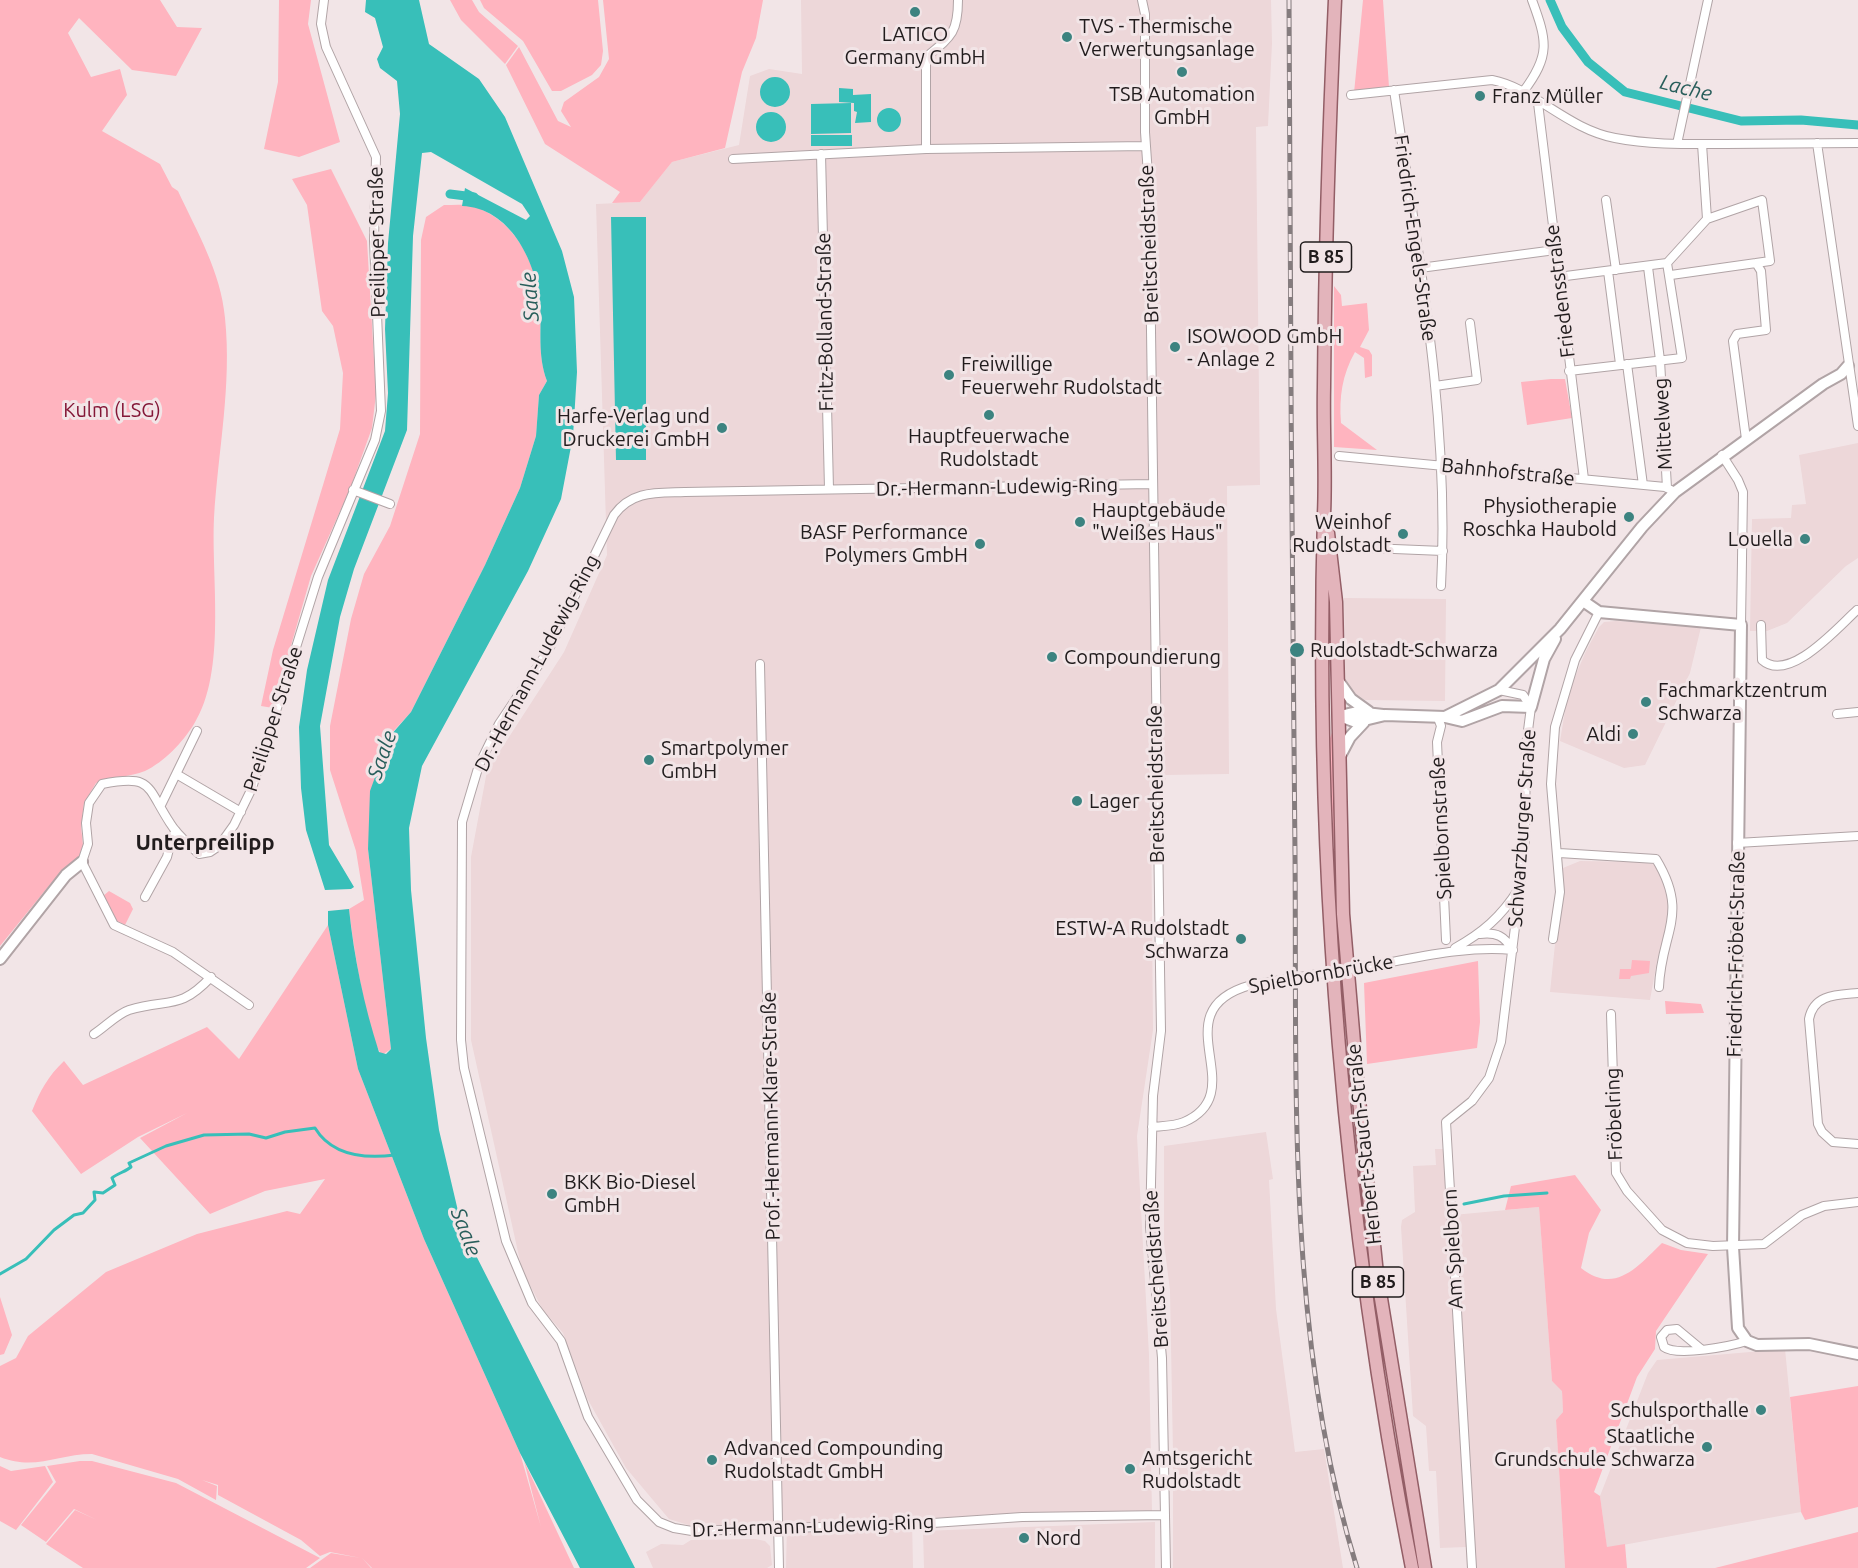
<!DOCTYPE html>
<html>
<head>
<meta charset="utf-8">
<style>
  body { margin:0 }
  canvas { display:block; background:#f2e5e7 }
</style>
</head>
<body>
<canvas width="1858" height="1568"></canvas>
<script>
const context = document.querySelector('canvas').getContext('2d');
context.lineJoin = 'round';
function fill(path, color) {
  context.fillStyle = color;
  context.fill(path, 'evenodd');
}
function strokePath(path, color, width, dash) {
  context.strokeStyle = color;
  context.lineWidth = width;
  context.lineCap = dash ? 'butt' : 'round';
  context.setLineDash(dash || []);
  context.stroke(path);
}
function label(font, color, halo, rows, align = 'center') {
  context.font = font + ' Ubuntu,sans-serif';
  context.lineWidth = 6;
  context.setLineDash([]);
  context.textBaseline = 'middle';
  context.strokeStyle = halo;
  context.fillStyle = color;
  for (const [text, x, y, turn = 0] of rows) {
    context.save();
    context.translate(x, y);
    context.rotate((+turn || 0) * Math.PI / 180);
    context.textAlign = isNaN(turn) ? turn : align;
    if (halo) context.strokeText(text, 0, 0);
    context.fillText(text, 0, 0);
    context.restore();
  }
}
fill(new Path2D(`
  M801,0H1271L1272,43L1268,126L1256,127L1260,485L1227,486L1229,774L1164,775L1166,779L1151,802L1153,1030L1137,1136L1149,1355L1152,1512L1029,1513L912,1519L913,1568H786L787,1524L695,1527L669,1519L626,1468L587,1398L563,1333L543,1310L522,1270L471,1040V857L487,771L564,652L607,555L596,204L640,202L672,162L739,145L750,76L769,69L802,74Z
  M1858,443V558L1846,566L1787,623L1767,631H1750L1752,519L1791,518L1792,505L1806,504L1799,455Z
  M1344,598L1446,599L1445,701L1365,700L1352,692L1345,678Z
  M1616,621L1701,627L1690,673L1645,765L1624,768L1560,741L1568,693L1586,651L1599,627L1604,622Z
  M1580,861L1642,862L1656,865L1660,869L1670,897L1669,910L1664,949L1657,961L1650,1000L1550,992L1563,868Z
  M1266,1132L1273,1179L1269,1180L1276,1309L1295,1452L1324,1449L1343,1568H1173V1454L1170,1290L1164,1243V1146Z
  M1435,1149H1448L1453,1215L1539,1207L1552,1381L1562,1390L1563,1412L1556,1420L1565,1568H1467L1466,1547L1440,1548L1436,1471H1429L1426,1426L1413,1416L1401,1227L1402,1220L1415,1212L1413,1166L1436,1165Z
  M1785,1349L1801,1512L1607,1548L1600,1496L1648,1373L1657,1360Z
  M1155,1522V1568H924L923,1531Z
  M755,1539L765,1541L770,1546L772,1565L767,1568H653L646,1552L661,1544L683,1545L691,1540Z`), '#edd7d9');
fill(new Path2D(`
  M0,0H160L177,27L202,28L176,76L132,70L79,18L68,33L91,77L120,69L127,95L102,131L160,164L172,187L178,191C197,232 221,272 225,318C232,386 218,451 214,518C211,578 227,672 194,724C183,742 164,762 145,771C130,777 112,777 96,783L84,803L81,827L83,845L79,858L52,882L0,946Z
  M279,0H311L308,24L340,142L299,157L264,149L278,82Z
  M450,0H472L479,12L518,46L505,64L461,20Z
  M480,0H598L603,51L601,65L592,75L561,91H552L523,41L484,8Z
  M603,0H763L756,38L742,72L725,148L672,162L640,202L612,203L620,192L545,144L506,65L519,47L558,121L571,127L561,111L564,102L599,77L609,59Z
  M1363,0H1383L1389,87L1354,93Z
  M331,169L367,241L376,394L372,428L350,489L311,576L273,708L261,706L273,650L340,429L343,373L333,326L322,311L307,205L292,179Z
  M444,205C453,205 464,204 472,206C514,218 536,262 540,303C542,330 537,354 547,381L539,395L536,436L520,488L485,565L411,712L389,736L368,849L391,1049L382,1055C367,1036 352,937 349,909L364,900L356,851L330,770V726L351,619L364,574L390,526L420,434L421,240L426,217Z
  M1334,286L1341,295L1342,306L1367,303L1369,330L1360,347L1369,350L1372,355V376L1365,378L1364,358L1355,352C1342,375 1339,397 1341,423L1377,450L1334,447Z
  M1551,379H1565L1572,418L1527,425L1521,382Z
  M1333,730L1336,770L1335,860L1339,963L1329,741Z
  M109,891L130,903L133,909L125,925L115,920L103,896Z
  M328,925L358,1069L424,1239L520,1453L541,1527L524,1461L574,1568H372L362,1558L371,1568H310L331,1553L361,1558L330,1552L320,1556L301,1540L218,1495V1485L202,1480L217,1486L216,1500L178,1479L92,1454C58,1454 35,1471 0,1457V1366L16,1358L28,1336L106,1272L197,1234L287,1211L300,1214L325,1179L265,1191L210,1214L140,1138L187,1113L138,1137L81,1174L32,1111C40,1091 48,1076 64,1061L83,1085L207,1027L239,1059Z
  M1632,960L1650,961L1649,973L1631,976L1630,979H1619L1620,969H1631Z
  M1478,961L1480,1022L1477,1048L1367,1064L1364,983Z
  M1665,1001L1701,1004L1704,1013L1666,1014Z
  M1575,1175L1601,1210L1589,1233L1581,1268C1615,1295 1637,1267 1662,1243L1681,1250L1708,1254L1656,1331L1655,1349L1637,1377L1594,1492L1600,1496L1607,1547L1625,1544L1627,1568H1565L1556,1420L1563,1412L1562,1391L1552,1381L1539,1207L1505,1210L1511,1186Z
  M0,1297L12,1335L4,1354L0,1355Z
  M1858,1386V1507L1805,1520L1801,1512L1790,1397Z
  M80,1461H92L176,1483L320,1558L306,1568H83L46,1544L75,1510L97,1520L74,1509L46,1542L21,1525L56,1482L47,1466Z
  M0,1466L11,1471L45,1466L53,1482L16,1530L0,1521Z
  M1858,1532V1568H1715Z`), '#ffb4bf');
fill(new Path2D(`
  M366,0H419L429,44L479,79L505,117L562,251L574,297L577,372L573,436L561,499L528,571L422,766L409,828L411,890L426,1038L439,1130L462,1228L635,1568H580L520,1453L424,1239L358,1069L328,925V911L349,909C354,957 364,1006 379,1052L386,1054L391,1049L368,849L370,791L390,736L411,712L485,565L520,488L536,436L539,395L547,381C537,354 542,330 540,302C535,260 510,208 462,206L465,188L526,220L530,216L522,204L431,152L422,153L413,236L407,430L354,569L340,617L320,726L329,845L354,887L351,889L325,890L306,830L301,788L299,727L307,670L328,580L385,431L388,393L385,329L388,243L400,114L397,81L380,68L377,59L383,47L375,18L365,12Z
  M760 92a15 15 0 1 1 30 0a15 15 0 1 1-30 0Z
  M839,88L853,89V95L871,94V122L855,123L857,112L854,111V103L839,102Z
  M851,103V133L811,134V104Z
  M877 120a12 12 0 1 1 24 0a12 12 0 1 1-24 0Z
  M756 127a15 15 0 1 1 30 0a15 15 0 1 1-30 0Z
  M811,135H852V146H811Z
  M611,217H646V460H616Z`), '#38bfb9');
strokePath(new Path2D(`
  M1464,1204L1504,1196L1547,1193
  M0,1274L26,1259L54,1230L74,1215L83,1213L95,1200L94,1192L103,1193L115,1185L112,1178C118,1173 125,1172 131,1167L129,1163L166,1146L204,1135L249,1134L266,1138L285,1132L315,1128C332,1156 364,1159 395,1155`), '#38bfb9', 3);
strokePath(new Path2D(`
  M1550,0L1562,27L1588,62L1625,92L1741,121L1801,120L1858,125
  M450,194L474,197`), '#38bfb9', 9);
const street = new Path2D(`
  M1142,0L1145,14V132L1149,189L1160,968L1161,1031L1153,1096L1150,1227L1162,1358L1166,1568
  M1394,90C1418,254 1450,420 1441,586
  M1523,92C1551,55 1547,41 1532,0
  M1351,95L1492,80C1534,88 1567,129 1615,138C1651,145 1689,144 1725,144C1769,144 1814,143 1858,143
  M1538,103L1584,479
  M1817,143L1858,426
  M1677,144L1708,0
  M926,149V57C951,37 958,33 958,0
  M821,154L829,489
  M733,159L926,149L1146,146
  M1606,200L1616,270
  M1707,219L1762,200L1770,261L1756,263
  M1648,267L1660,360L1667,488
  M1420,268L1555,250
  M1608,271L1620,364
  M1671,275L1756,263L1761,271L1766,330L1737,334L1733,341L1746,439
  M1558,277L1667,263L1707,219L1702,144
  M1627,364L1643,485
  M1569,371L1682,358L1667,263
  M1435,386L1477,380L1470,323
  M1722,455L1738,480L1743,492L1741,625
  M1339,456L1665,487L1675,492
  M1151,484L685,492C657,493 632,490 614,515L548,651L499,724L479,765L462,822L461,1040L464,1068L506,1241L532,1303L561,1341L588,1417L637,1500L659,1522L674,1528L692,1531L918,1524L1022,1517L1165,1515
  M353,490L390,504
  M1370,548L1443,551
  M1761,625L1762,660C1789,684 1838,627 1857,610
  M760,664L779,1568
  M1837,714L1858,712
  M1438,718L1441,726L1437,742L1446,940
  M178,775L241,812
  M161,805L197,731
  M1737,843L1858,836
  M1559,853L1656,859C1690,915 1661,932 1659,987
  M145,897L167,857L172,837L176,831
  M1480,934C1497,932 1504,936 1513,950
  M1553,939L1560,892L1551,784L1555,727L1575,660L1599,612
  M1455,948C1482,933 1501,917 1518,890
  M1380,964C1425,956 1467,946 1513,950
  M1858,993C1837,995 1814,994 1809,1019L1818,1124L1822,1132L1833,1142L1858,1144
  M249,1005L173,952L114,925L82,862L88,844L86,823L89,803L102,784C153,774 146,786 170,823C177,835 189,844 199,854L210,852L219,846L234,825L252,788L318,577L375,440L381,411L374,241L376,157L326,47L321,24L324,0
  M1611,1014L1616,1173L1627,1191L1662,1230L1687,1243L1713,1246L1764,1244L1802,1215L1824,1206L1858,1202
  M94,1034C105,1027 117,1014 129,1010C169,998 179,1011 211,977
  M1152,1127C1162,1126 1175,1126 1184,1122C1255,1091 1158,1011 1251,985
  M1701,1349L1677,1329L1667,1330L1661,1337L1664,1347C1677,1357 1731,1346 1747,1341
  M1472,1568L1446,1122L1472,1101L1489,1078L1501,1042L1520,886L1525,839L1526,746L1531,707L1523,695L1499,690`);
const secondary = new Path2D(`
  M1583,601L1599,612L1741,625L1733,1247L1738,1328L1747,1341L1757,1345L1809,1344L1858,1354
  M1339,682L1351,699L1369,712
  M1340,716L1356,722L1385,715L1445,717L1499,690L1560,629L1642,527L1675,492L1823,384L1841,374L1848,366
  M1340,716L1357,712L1383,715
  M1445,717L1462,721L1502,706L1531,707L1544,659L1555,639
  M1340,756L1350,737L1364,722
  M0,959L66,875L82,862`);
const primary = new Path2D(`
  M1335,0C1329,129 1325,258 1324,387C1323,430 1326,472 1324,514C1314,865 1344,1224 1412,1568
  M1328,533L1336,602L1343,914L1358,1090L1377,1274L1425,1568`);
strokePath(street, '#b1a4a6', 10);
strokePath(secondary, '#b1a4a6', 14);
strokePath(primary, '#935e66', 15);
strokePath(street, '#fff', 8);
strokePath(secondary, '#fff', 10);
strokePath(primary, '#e3b4bb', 12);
const rail = new Path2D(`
  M1289,0C1290,285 1292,569 1295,854C1297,1090 1286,1340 1357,1568`);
strokePath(rail, '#857c7e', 5);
strokePath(rail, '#f2e5e7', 3, [9]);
const streetBridge = new Path2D(`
  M1251,985L1380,964`);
strokePath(streetBridge, '#b1a4a6', 10, []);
strokePath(streetBridge, '#fff', 8);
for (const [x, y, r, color] of [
  [915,12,6,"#3c8380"],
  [1067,37,6,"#3c8380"],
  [1182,72,6,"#3c8380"],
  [1480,96,6,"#3c8380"],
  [1175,347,6,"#3c8380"],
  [949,375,6,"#3c8380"],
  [989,415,6,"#3c8380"],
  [722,428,6,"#3c8380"],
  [1629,517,6,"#3c8380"],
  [1080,522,6,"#3c8380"],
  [1403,534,6,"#3c8380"],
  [1805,539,6,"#3c8380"],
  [980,544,6,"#3c8380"],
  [1297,650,8,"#3c8380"],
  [1052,657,6,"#3c8380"],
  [1646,702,6,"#3c8380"],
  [1633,734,6,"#3c8380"],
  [649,760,6,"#3c8380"],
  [1077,801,6,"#3c8380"],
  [1241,939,6,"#3c8380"],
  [552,1194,6,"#3c8380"],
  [1761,1410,6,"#3c8380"],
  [1707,1447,6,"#3c8380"],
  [712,1460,6,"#3c8380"],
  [1130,1469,6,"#3c8380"],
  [1024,1538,6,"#3c8380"]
]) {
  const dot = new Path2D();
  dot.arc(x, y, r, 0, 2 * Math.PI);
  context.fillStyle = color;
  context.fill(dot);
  strokePath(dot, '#f2e5e7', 2);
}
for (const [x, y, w] of [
  [1326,257,51],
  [1378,1282,51]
]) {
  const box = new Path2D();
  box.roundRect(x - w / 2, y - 15, w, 30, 4.5);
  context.fillStyle = '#f2e5e7';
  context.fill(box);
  strokePath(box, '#211c1d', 1.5);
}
label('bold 18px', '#211c1d', null, [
  ["B 85",1326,257],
  ["B 85",1378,1282]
]);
label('20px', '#211c1d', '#f2e5e7', [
  ["TVS - Thermische",1079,26],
  ["Verwertungsanlage",1079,49],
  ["LATICO",915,34,"center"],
  ["Germany GmbH",915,57,"center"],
  ["TSB Automation",1182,94,"center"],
  ["GmbH",1182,117,"center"],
  ["Franz Müller",1492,96],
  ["ISOWOOD GmbH",1187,336],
  ["- Anlage 2",1187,359],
  ["Freiwillige",961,364],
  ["Feuerwehr Rudolstadt",961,387],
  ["Harfe-Verlag und",710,416,"right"],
  ["Druckerei GmbH",710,439,"right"],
  ["Hauptfeuerwache",989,436,"center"],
  ["Rudolstadt",989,459,"center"],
  ["Physiotherapie",1617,506,"right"],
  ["Roschka Haubold",1617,529,"right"],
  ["Hauptgebäude",1092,510],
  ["\"Weißes Haus\"",1092,533],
  ["Weinhof",1391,522,"right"],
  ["Rudolstadt",1391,545,"right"],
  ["BASF Performance",968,532,"right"],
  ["Polymers GmbH",968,555,"right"],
  ["Louella",1793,539,"right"],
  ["Rudolstadt-Schwarza",1310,650],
  ["Compoundierung",1064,657],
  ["Fachmarktzentrum",1658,690],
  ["Schwarza",1658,713],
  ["Aldi",1621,734,"right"],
  ["Smartpolymer",661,748],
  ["GmbH",661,771],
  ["Lager",1089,801],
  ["ESTW-A Rudolstadt",1229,928,"right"],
  ["Schwarza",1229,951,"right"],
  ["BKK Bio-Diesel",564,1182],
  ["GmbH",564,1205],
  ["Schulsporthalle",1749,1410,"right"],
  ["Staatliche",1695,1436,"right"],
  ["Grundschule Schwarza",1695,1459,"right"],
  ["Advanced Compounding",724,1448],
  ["Rudolstadt GmbH",724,1471],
  ["Amtsgericht",1142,1458],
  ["Rudolstadt",1142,1481],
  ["Nord",1036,1538]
], 'left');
label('20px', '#211c1d', '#f2e5e7', [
  ["Friedrich-Engels-Straße",1415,238,82],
  ["Preilipper Straße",377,242,-91],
  ["Breitscheidstraße",1149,244,-92],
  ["Friedensstraße",1560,291,-97],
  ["Fritz-Bolland-Straße",825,322,-91],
  ["Mittelweg",1663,424,-93],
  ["Bahnhofstraße",1508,472,6],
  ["Dr.-Hermann-Ludewig-Ring",997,487,-1],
  ["Dr.-Hermann-Ludewig-Ring",537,663,-62],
  ["Preilipper Straße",273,719,-72],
  ["Breitscheidstraße",1156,784,-91],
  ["Spielbornstraße",1441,828,-93],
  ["Schwarzburger Straße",1522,828,-86],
  ["Friedrich-Fröbel-Straße",1736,954,-89],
  ["Spielbornbrücke",1321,974,-10],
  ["Fröbelring",1614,1114,-92],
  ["Prof.-Hermann-Klare-Straße",771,1116,-91],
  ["Herbert-Stauch-Straße",1364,1144,-96],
  ["Am Spielborn",1453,1249,-93],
  ["Breitscheidstraße",1156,1269,-94],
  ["Dr.-Hermann-Ludewig-Ring",813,1526,-2]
]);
label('20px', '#841737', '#f2e5e7', [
  ["Kulm (LSG)",112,410]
]);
label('italic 21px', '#285e5b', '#f2e5e7', [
  ["Lache",1686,88,14],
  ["Saale",530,297,-94],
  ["Saale",382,755,-71],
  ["Saale",466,1232,69]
]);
label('bold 22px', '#211c1d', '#f2e5e7', [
  ["Unterpreilipp",205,843]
]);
</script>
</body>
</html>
